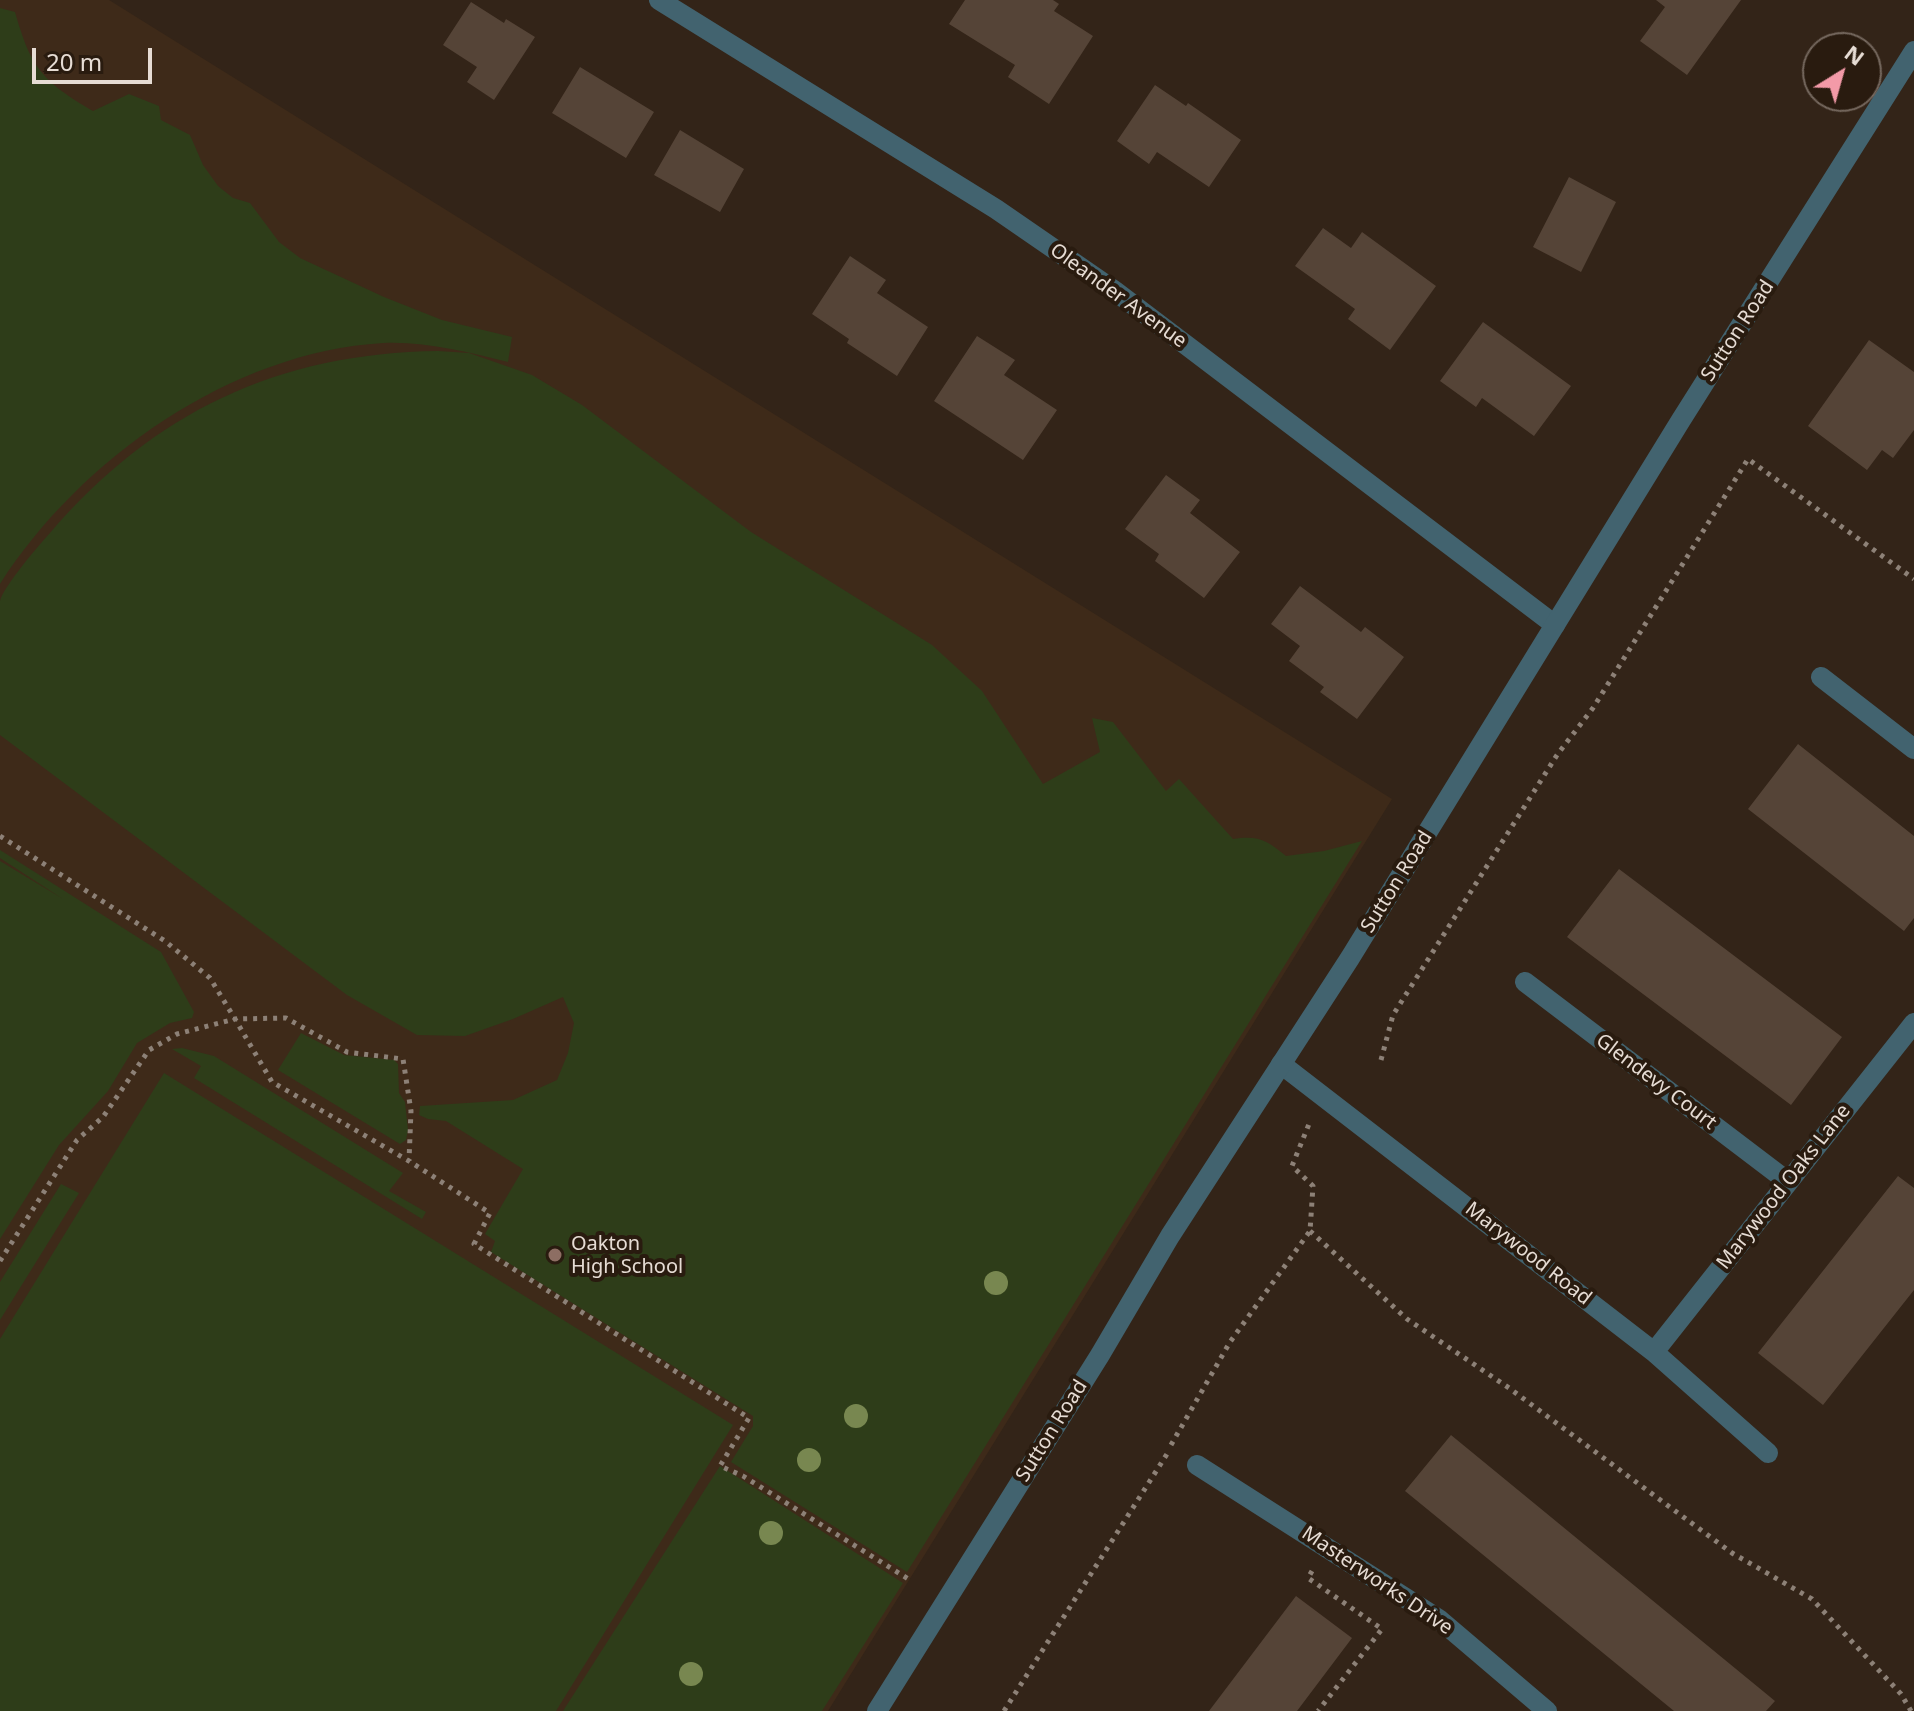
<!DOCTYPE html>
<html>
<head>
<meta charset="utf-8">
<style>
  body { margin:0 }
  #map { position:relative; width:1914px; height:1711px; overflow:hidden; background:#332418; font-family:"Noto Sans",sans-serif }
  canvas { display:block }
  .north { position:absolute; left:1802px; top:32px; width:80px; height:80px; box-sizing:border-box; background:#291b0f; border:2px solid #75685e; border-radius:50%; rotate:37deg; font-size:22px; font-weight:700; line-height:32px; text-align:center; color:#e6dcd4 }
  .north::after { content:''; display:block; margin:auto; width:28px; height:36px; background:#f39aa8; clip-path:polygon(50% 0,100% 100%,50% 72%,0 100%) }
  .scale { position:absolute; left:32px; top:48px; width:120px; height:36px; box-sizing:border-box; border:4px solid #e6dcd4; border-top:0; padding-left:10px; font-size:24px; line-height:28px; white-space:nowrap; color:#e6dcd4; -webkit-text-stroke:6px #291b0f; paint-order:stroke }
</style>
</head>
<body>
<div id="map">
<canvas width="1914" height="1711"></canvas>
<div class="north">N</div>
<div class="scale">20 m</div>
</div>
<script>
const context = document.querySelector('canvas').getContext('2d');
context.lineJoin = 'round';
function fill(path, color) {
  context.fillStyle = color;
  context.fill(path, 'evenodd');
}
function strokePath(path, color, width, dash) {
  context.strokeStyle = color;
  context.lineWidth = width;
  context.lineCap = dash ? 'butt' : 'round';
  context.setLineDash(dash || []);
  context.stroke(path);
}
function label(font, color, halo, rows, align = 'center') {
  context.font = font + ' "Noto Sans",sans-serif';
  context.lineWidth = 8;
  context.setLineDash([]);
  context.textBaseline = 'middle';
  context.strokeStyle = halo;
  context.fillStyle = color;
  for (const [text, x, y, turn = 0] of rows) {
    context.save();
    context.translate(x, y);
    context.rotate((+turn || 0) * Math.PI / 180);
    context.textAlign = isNaN(turn) ? turn : align;
    if (halo) context.strokeText(text, 0, 0);
    context.fillText(text, 0, 0);
    context.restore();
  }
}
fill(new Path2D(`
  M0,0H109L1392,799L828,1711H0Z`), '#3e2a19');
fill(new Path2D(`
  M0,8L15,12C31,68 42,81 93,111L129,94L159,106L161,120L190,135L203,165L218,186L233,198L250,203L279,242L300,258L384,297L442,320L512,337L508,362C467,352 425,341 383,343C231,352 80,459 0,584Z
  M438,351L469,353L532,375L582,405L751,532L932,645L982,691L1043,784L1100,752L1092,718L1113,722L1166,791L1179,779L1233,839C1258,835 1267,840 1286,856L1324,851L1362,841L907,1572L731,1462L753,1426V1416L491,1252L495,1241L485,1234L523,1169L446,1121L428,1119L419,1115L420,1106L513,1100L557,1080L568,1053L574,1023L563,997L513,1019L465,1036L417,1035L347,995L0,735C0,702 0,670 0,637C0,626 0,612 0,601C3,587 39,545 50,533C154,412 278,353 438,351Z
  M0,850L161,952L194,1012L192,1018L170,1023L137,1043L108,1091L59,1145L0,1239V861L63,899L0,858Z
  M301,1033L344,1055L394,1060L398,1064L399,1093L405,1102L408,1130L406,1140L400,1144L278,1070Z
  M182,1048L214,1056L403,1173L389,1191L426,1212L422,1219L194,1078L201,1066L172,1049Z
  M164,1073L733,1425L556,1711H0V1339Z
  M61,1184L79,1193L0,1320V1282Z
  M720,1466L903,1583L822,1711H563Z`), '#2e3d19');
fill(new Path2D(`
  M965,0H1053L1059,4L1054,11L1093,36L1049,104L1008,77L1015,65L949,24Z
  M1656,0H1741L1687,75L1640,41L1665,7Z
  M471,2L504,23L506,19L535,37L494,100L467,82L477,67L443,45Z
  M580,67L654,112L626,158L552,113Z
  M1155,85L1186,106L1188,103L1241,140L1209,187L1157,152L1149,164L1117,141Z
  M680,130L744,169L720,212L654,175Z
  M1569,177L1616,202L1581,272L1533,247Z
  M1323,228L1351,248L1362,232L1436,286L1390,350L1348,319L1355,309L1295,266Z
  M850,256L886,280L877,293L928,327L897,376L847,343L849,339L812,314Z
  M1483,322L1571,386L1534,436L1482,398L1476,407L1440,381Z
  M977,336L1015,360L1004,375L1057,410L1023,460L934,401Z
  M1869,340L1914,372V430L1893,458L1882,450L1867,470L1808,426Z
  M1166,475L1200,500L1190,513L1240,552L1204,598L1155,561L1159,554L1125,529Z
  M1300,586L1361,632L1365,627L1404,657L1357,719L1320,692L1324,687L1289,661L1300,646L1271,624Z
  M1798,744L1914,836V918L1904,931L1748,809Z
  M1619,869L1842,1037L1791,1105L1567,937Z
  M1898,1176L1914,1188V1290L1823,1405L1758,1353Z
  M1451,1435L1775,1701L1766,1711H1674L1405,1491Z
  M1296,1596L1352,1638L1297,1711H1209Z`), '#554437');
strokePath(new Path2D(`
  M0,836L165,941L210,978L235,1019L286,1018L347,1052L403,1059L411,1111L409,1161
  M1381,1060L1393,1015L1557,755L1593,708L1748,459L1914,579
  M1310,1231L1407,1319L1509,1388L1732,1553L1812,1599L1901,1694L1911,1711
  M0,1261L77,1140L103,1117L149,1050L177,1034L235,1019L272,1082L409,1161L490,1213L474,1244L749,1418L720,1466L743,1476L910,1580
  M1171,1445L1230,1342L1310,1231L1313,1186L1292,1166L1309,1124
  M1312,1571L1308,1578L1382,1629L1318,1711
  M1004,1711L1167,1454`), '#8d8177', 5, [4, 6]);
strokePath(new Path2D(`
  M659,0L996,209L1115,291L1555,625
  M1821,677L1914,749
  M1525,982L1787,1181
  M1281,1064L1654,1352L1768,1453
  M1654,1352L1914,1023
  M1197,1465L1440,1620L1547,1711`), '#42636f', 20);
strokePath(new Path2D(`
  M877,1711L1100,1355L1170,1236L1350,958L1681,420L1914,51`), '#42636f', 20);
context.fillStyle = '#788750';
for (const [x, y] of [
  [996,1283],
  [856,1416],
  [809,1460],
  [771,1533],
  [691,1674]
]) {
  context.beginPath();
  context.arc(x, y, 12, 0, 2 * Math.PI);
  context.fill();
}
for (const [x, y, r, color] of [
  [555,1255,8,"#8d6e63"]
]) {
  const dot = new Path2D();
  dot.arc(x, y, r, 0, 2 * Math.PI);
  context.fillStyle = color;
  context.fill(dot);
  strokePath(dot, '#291b0f', 3);
}
label('20px', '#e6dcd4', '#291b0f', [
  ["Oleander Avenue",1118,296,36],
  ["Sutton Road",1738,331,-57],
  ["Sutton Road",1397,882,-58],
  ["Glendevy Court",1656,1082,37],
  ["Marywood Oaks Lane",1784,1187,-52],
  ["Marywood Road",1528,1254,38],
  ["Sutton Road",1052,1431,-58],
  ["Masterworks Drive",1377,1581,34]
]);
label('20px', '#e6dcd4', '#291b0f', [
  ["Oakton",571,1244],
  ["High School",571,1267]
], 'left');
</script>
</body>
</html>
